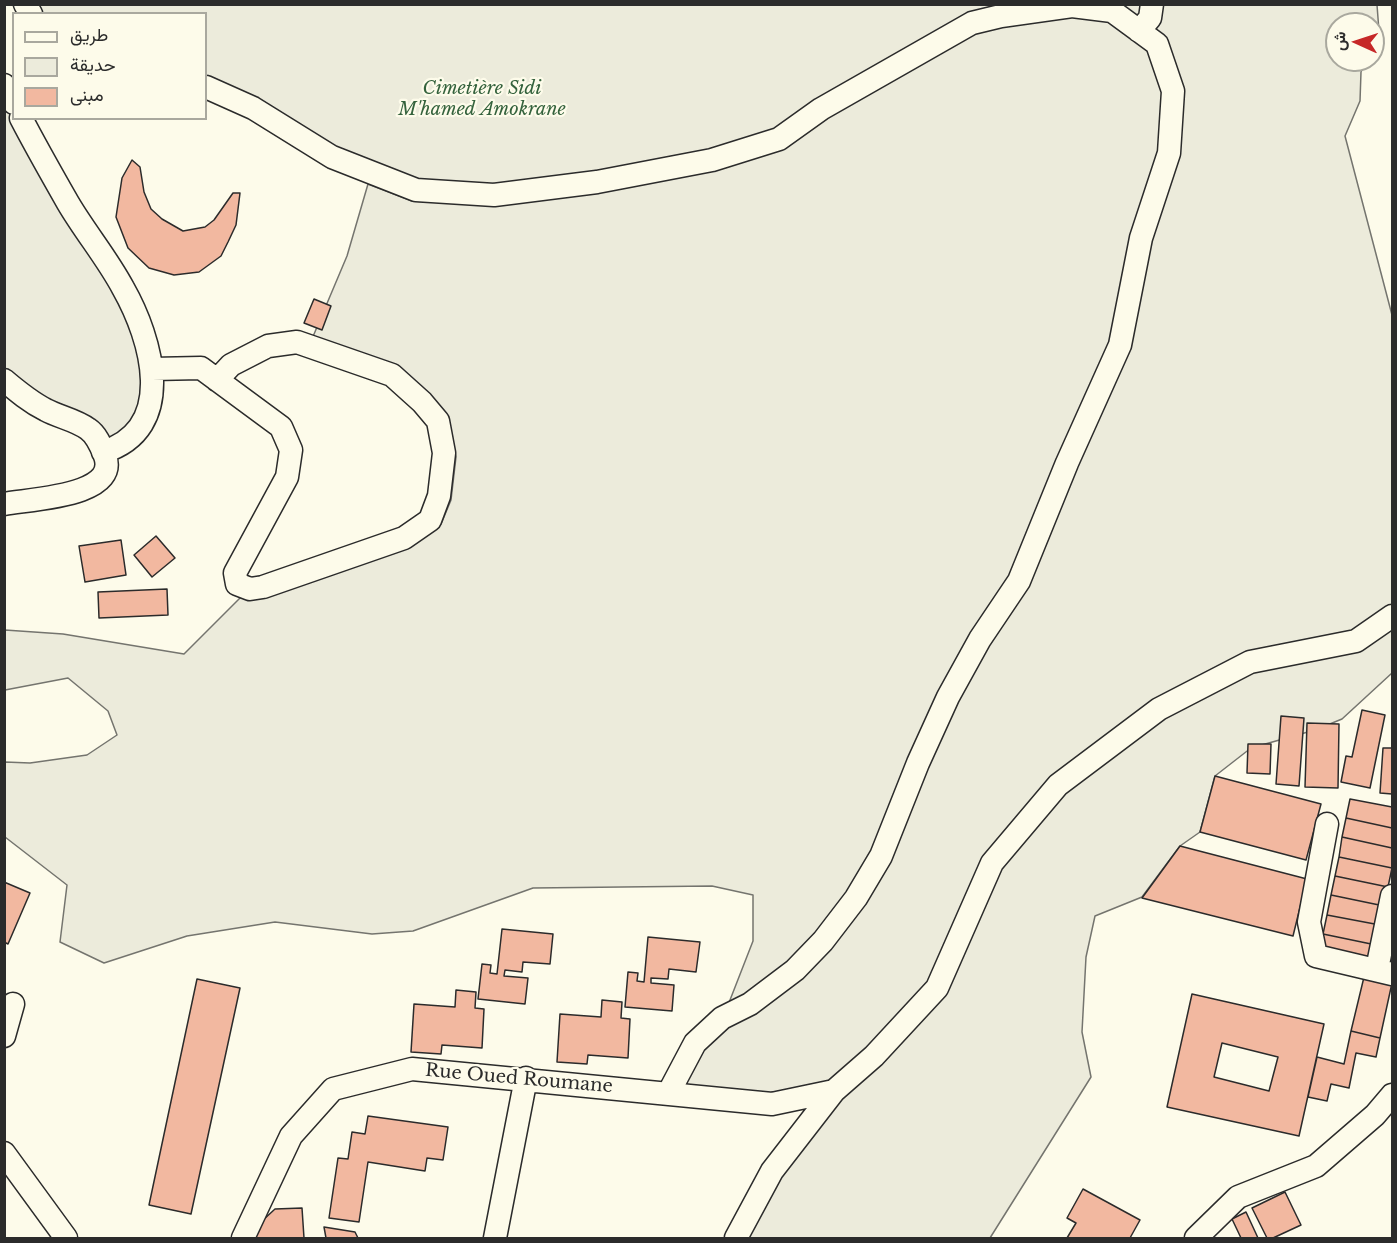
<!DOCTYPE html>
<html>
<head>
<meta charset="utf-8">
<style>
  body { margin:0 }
  #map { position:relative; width:1397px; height:1243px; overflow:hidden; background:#fdfbea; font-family:"Libre Baskerville",Vazirmatn,serif }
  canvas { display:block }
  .frame { position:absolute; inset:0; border:6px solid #2b2b2b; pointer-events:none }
  .legend { position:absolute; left:12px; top:12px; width:195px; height:108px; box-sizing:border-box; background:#fdfbea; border:2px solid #a9a89e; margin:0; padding:8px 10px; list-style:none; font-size:18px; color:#2b2b2b }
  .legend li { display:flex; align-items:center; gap:12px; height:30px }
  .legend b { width:30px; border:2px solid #a9a89e }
  .north { position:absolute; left:1325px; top:12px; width:60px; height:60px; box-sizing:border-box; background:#fdfbea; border:2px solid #a9a89e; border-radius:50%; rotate:273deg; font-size:16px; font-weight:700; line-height:24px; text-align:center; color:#2b2b2b }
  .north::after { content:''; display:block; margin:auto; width:21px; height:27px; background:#c62828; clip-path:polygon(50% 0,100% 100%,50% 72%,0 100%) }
</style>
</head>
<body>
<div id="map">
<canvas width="1397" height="1243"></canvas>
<div class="frame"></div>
<ul class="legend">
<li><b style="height:8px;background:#fdfbea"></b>طريق</li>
<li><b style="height:16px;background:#ecebdb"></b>حديقة</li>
<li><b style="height:16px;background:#f2b8a0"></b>مبنى</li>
</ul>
<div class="north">ش</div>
</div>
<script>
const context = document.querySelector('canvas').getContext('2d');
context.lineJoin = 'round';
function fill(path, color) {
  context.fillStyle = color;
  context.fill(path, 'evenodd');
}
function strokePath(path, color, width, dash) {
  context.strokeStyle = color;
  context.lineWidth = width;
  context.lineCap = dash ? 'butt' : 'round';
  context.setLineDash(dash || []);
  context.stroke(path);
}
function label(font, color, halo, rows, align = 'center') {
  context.font = font + ' "Libre Baskerville",serif';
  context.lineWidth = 4.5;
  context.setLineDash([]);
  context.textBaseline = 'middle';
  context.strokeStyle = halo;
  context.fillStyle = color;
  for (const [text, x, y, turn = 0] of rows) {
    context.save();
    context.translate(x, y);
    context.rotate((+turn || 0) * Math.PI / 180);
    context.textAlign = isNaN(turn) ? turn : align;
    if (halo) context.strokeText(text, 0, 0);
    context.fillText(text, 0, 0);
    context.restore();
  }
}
const green = new Path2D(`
  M1149,4L1145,20L1111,7L1001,16L779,139L597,182L416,190L206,87V14L31,13L25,5Z
  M1152,5H1377L1379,31L1373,45V24H1337V60H1366L1361,72L1360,101L1345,136L1392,315V673L1342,719L1315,730L1251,748L1215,776L1200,832L1180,846L1142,897L1095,916L1086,957L1082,1032L1091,1077L990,1238H736L833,1092L772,1104L668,1094L723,1018L753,941V895L712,886L533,888L413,931L372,934L275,922L187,936L104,963L60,942L67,885L5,837V762L30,763L87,755L117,735L108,711L68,678L5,690V630L63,634L184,654L249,589L416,542L441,524L451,500L456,457L449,425L434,406L309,346L347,256L368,184L412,201L489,205L708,171L968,34C1001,26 1077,8 1108,22C1117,26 1127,35 1135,41Z
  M4,85L69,205L152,369L123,446L5,380Z`);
fill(green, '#ecebdb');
strokePath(green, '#74746e', 1.5);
const building = new Path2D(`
  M132,160L140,167L144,192L151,209L162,219L183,231L205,227L214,220L233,193H240L236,225L228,242L221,256L199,272L174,275L149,268L128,248L116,217L122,178Z
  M314,299L331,306L322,330L304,323Z
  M156,536L175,558L152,577L134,555Z
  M121,540L126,575L85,582L79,546Z
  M167,589L168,615L99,618L98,592Z
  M1362,710L1385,715L1370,788L1341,782L1346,756L1352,757Z
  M1281,716L1304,718L1299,786L1276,784Z
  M1307,723L1339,724L1338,788L1305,787Z
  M1248,744H1271L1270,774L1247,773Z
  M1383,748H1392V794L1380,793Z
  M1215,776L1321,804L1306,860L1200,832Z
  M1350,799L1392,807V828L1346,818Z
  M1346,818L1392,828V848L1342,837Z
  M1342,837L1392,848V868L1339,857Z
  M1180,846L1307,879L1293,936L1142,898Z
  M1339,857L1392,868L1388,887L1335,876Z
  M1335,876L1388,887L1384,906L1331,895Z
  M4,882L30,893L8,944L4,942Z
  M1331,895L1384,906L1380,925L1327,915Z
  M1327,915L1380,925L1376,945L1323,934Z
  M502,929L553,934L550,964L523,962L522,972L505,970L504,976L528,978L525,1004L478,999L482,964L491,965L490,973L497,974Z
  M1323,934L1376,945L1372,964L1319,953Z
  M648,937L700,942L696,972L669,969L668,979L651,978V983L674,985L672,1011L625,1007L628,972L638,973L637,981L644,982Z
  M1364,977L1392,983L1380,1038L1351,1031Z
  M197,979L240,988L191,1214L149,1205Z
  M456,990L476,992L475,1008L484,1009L482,1048L442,1045L441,1054L411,1052L414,1004L455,1007Z
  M1192,994L1324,1024L1299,1136L1167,1107ZM1222,1043L1278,1057L1269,1091L1214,1077Z
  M602,1000L622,1002L621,1018L630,1019L628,1058L588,1055L587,1064L557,1062L560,1014L601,1017Z
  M1351,1031L1380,1038L1376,1057L1356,1053L1349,1088L1331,1084L1327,1101L1308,1097L1317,1057L1344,1064Z
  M368,1116L448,1127L443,1160L427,1158L425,1171L368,1162L359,1222L329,1218L338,1158L348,1159L352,1132L365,1134Z
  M1083,1189L1140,1220L1130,1238H1067L1076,1223L1067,1218Z
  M1285,1192L1301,1225L1273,1238H1267L1252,1208Z
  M302,1208L304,1238H249V1233L275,1209Z
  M1246,1212L1258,1238H1241L1232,1219Z
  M324,1227L355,1232L358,1238H326Z`);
fill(building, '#f2b8a0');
strokePath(building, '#2b2b2b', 1.5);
const street = new Path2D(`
  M25,4L31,14
  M1139,31L1150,18L1152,4
  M4,85L14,103
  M206,87L253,108L332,157L416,190L494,195L597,182L712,160L779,139L821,109L972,23L1001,16L1072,6L1112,11L1157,44L1173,91L1169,153L1141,238L1120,345L1067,463L1019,581L980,639L948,697L918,763L881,856L856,898L823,941L795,970L750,1004L722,1018L695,1043L668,1094
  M21,118C36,147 52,175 68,203C85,232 107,258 123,288C152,339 178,429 103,452
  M152,369L201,368L281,427L291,450L287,477L235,573L237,584L250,589L263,587L404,538L430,520L439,496L444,453L438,421L422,402L392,375L297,342L268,346L231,365L217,380
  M4,380C17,391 30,402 46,410C59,417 76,420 88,429C97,435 101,446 105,456C120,497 28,499 4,504
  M1327,824L1309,922L1316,956L1392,974
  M1377,969L1392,896
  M4,1036L13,1004
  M4,1153L66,1238
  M243,1238L291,1136L333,1089L412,1069L772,1104L834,1091L874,1056L937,988L992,863L1058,785L1159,709L1250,662L1356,641L1392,616
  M495,1238L526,1078
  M736,1238L772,1171L834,1091
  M1196,1238L1238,1197L1316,1166L1375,1115L1392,1095`);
strokePath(street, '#2b2b2b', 25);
strokePath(street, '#fdfbea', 22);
label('italic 18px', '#34623c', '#fdfbea', [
  ["Cimetière Sidi",482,89],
  ["M'hamed Amokrane",482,110]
]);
label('18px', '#2b2b2b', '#fdfbea', [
  ["Rue Oued Roumane",519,1079,5]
]);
</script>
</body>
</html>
